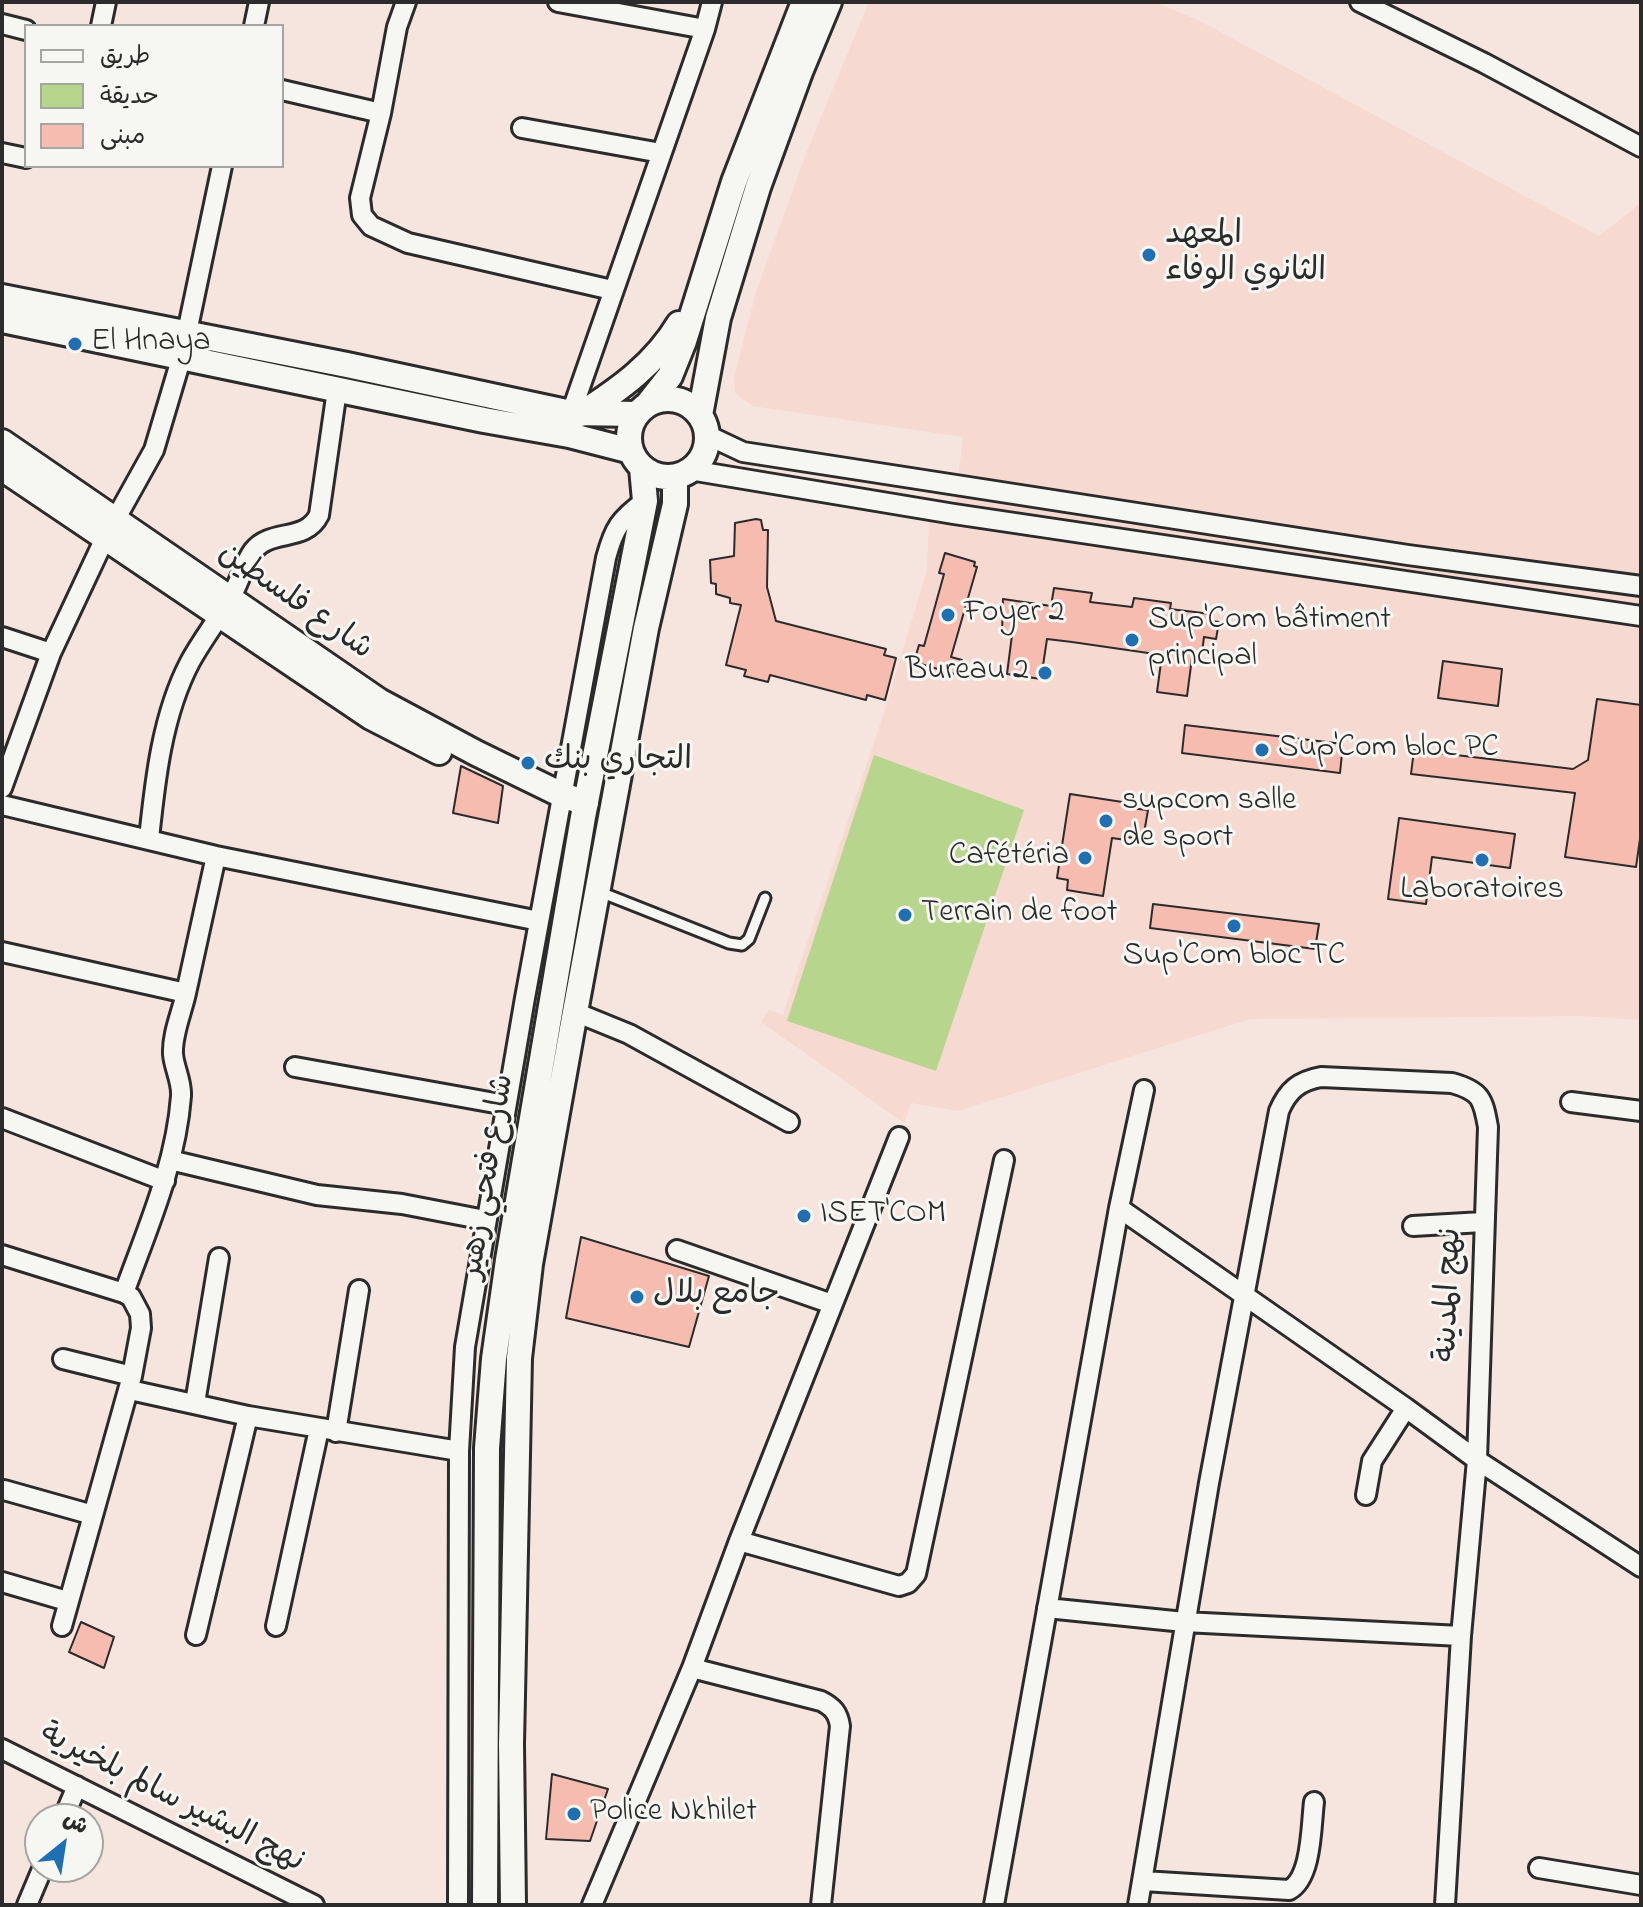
<!DOCTYPE html>
<html>
<head>
<meta charset="utf-8">
<style>
  body { margin:0 }
  #map { position:relative; width:1643px; height:1907px; overflow:hidden; background:#f6e5de; font-family:"Indie Flower","Playpen Sans Arabic",sans-serif }
  canvas { display:block }
  .frame { position:absolute; inset:0; border:4px solid #2b2b2b; pointer-events:none }
  .legend { position:absolute; left:24px; top:24px; width:260px; height:144px; box-sizing:border-box; background:#f6f6f2; border:2px solid #a5a5a2; margin:0; padding:10px 14px; list-style:none; font-size:24px; color:#2b2b2b }
  .legend li { display:flex; align-items:center; gap:16px; height:40px }
  .legend b { width:40px; border:2px solid #a5a5a2 }
  .north { position:absolute; left:24px; top:1803px; width:80px; height:80px; box-sizing:border-box; background:#f6f6f2; border:2px solid #a5a5a2; border-radius:50%; rotate:30deg; font-size:22px; font-weight:700; line-height:32px; text-align:center; color:#2b2b2b }
  .north::after { content:''; display:block; margin:auto; width:28px; height:36px; background:#1f6fb2; clip-path:polygon(50% 0,100% 100%,50% 72%,0 100%) }
</style>
</head>
<body>
<div id="map">
<canvas width="1643" height="1907"></canvas>
<div class="frame"></div>
<ul class="legend">
<li><b style="height:10px;background:#f6f6f2"></b>طريق</li>
<li><b style="height:22px;background:#b8d58e"></b>حديقة</li>
<li><b style="height:22px;background:#f6bcaf"></b>مبنى</li>
</ul>
<div class="north">ش</div>
</div>
<script>
const context = document.querySelector('canvas').getContext('2d');
context.lineJoin = 'round';
function fill(path, color) {
  context.fillStyle = color;
  context.fill(path, 'evenodd');
}
function strokePath(path, color, width, dash) {
  context.strokeStyle = color;
  context.lineWidth = width;
  context.lineCap = dash ? 'butt' : 'round';
  context.setLineDash(dash || []);
  context.stroke(path);
}
function label(font, color, halo, rows, align = 'center') {
  context.font = font + ' "Indie Flower","Playpen Sans Arabic",sans-serif';
  context.lineWidth = 6;
  context.setLineDash([]);
  context.textBaseline = 'middle';
  context.strokeStyle = halo;
  context.fillStyle = color;
  for (const [text, x, y, turn = 0] of rows) {
    context.save();
    context.translate(x, y);
    context.rotate((+turn || 0) * Math.PI / 180);
    context.textAlign = isNaN(turn) ? turn : align;
    if (halo) context.strokeText(text, 0, 0);
    context.fillText(text, 0, 0);
    context.restore();
  }
}
fill(new Path2D(`
  M869,2H1155L1200,21L1599,236L1641,203V1020L1583,1016L1250,1019L958,1111L911,1103L904,1123L761,1022L769,1010L783,1015L884,713L927,570L929,518L954,514L963,437L752,406L735,393L734,378L756,292L807,151Z`), '#f6d9d0');
fill(new Path2D(`
  M874,755L1024,810L936,1071L787,1021Z`), '#b8d58e');
const building = new Path2D(`
  M756,519L761,520L763,530H768L767,587L776,621L886,649L884,655L896,658L885,700L867,695L866,700L770,675L768,682L744,676L746,670L726,665L741,605L730,603V598L716,594V584L711,583L710,560L734,556L735,523Z
  M945,553L975,562L974,566L977,567L951,657L962,660L958,675L914,662L919,645L924,646L944,574L939,573Z
  M1054,588L1092,593L1090,602L1132,607L1134,598L1171,603L1170,609L1211,614L1210,621L1219,622L1216,639L1204,637L1201,660L1192,658L1187,696L1157,692L1162,655L1072,642L1047,639L1041,679L1007,674L1012,635L1002,634L1003,599L1051,606Z
  M1443,661L1502,669L1498,706L1438,698Z
  M1597,699L1641,705V832L1636,867L1565,857L1575,793L1411,774L1414,750L1573,769L1588,760Z
  M1185,725L1343,744L1340,773L1182,753Z
  M461,766L503,786L498,823L453,813Z
  M1070,794L1129,803V808L1148,810L1143,839L1126,837V840L1112,838L1103,896L1067,890L1068,880L1057,878Z
  M1399,818L1515,834L1510,868L1432,857L1426,904L1388,899Z
  M1153,904L1319,924L1315,949L1150,928Z
  M581,1237L709,1276L689,1347L566,1318Z
  M81,1622L114,1637L104,1668L69,1652Z
  M552,1774L608,1789L590,1841L546,1839Z`);
fill(building, '#f6bcaf');
strokePath(building, '#2b2b2b', 2);
const service = new Path2D(`
  M600,892L729,943L742,945L749,939L765,898`);
const minor = new Path2D(`
  M406,2L397,27L381,113L360,198L362,215L371,226L408,243L612,290
  M558,2L705,29
  M1360,2L1484,63L1641,147
  M2,24L26,30
  M101,26L106,2
  M254,26L259,2
  M282,90L381,113
  M522,128L661,153
  M2,153L26,158
  M570,424L571,413L705,29L712,2
  M707,435L743,452L1408,555L1641,586
  M690,470L954,514L1641,616
  M2,637L51,653
  M2,788L51,653L105,538L154,450L182,356L222,166
  M2,805L216,856L539,921
  M149,839C155,781 162,715 190,662C202,640 217,621 229,600C239,585 243,565 253,551C271,528 305,543 319,515L337,390
  M2,952L186,993L216,856
  M575,1012L629,1034L789,1122
  M295,1067L506,1105
  M1571,1102L1641,1111
  M2,1118L165,1181
  M170,1160L317,1195L402,1204L485,1220
  M1119,1208L1406,1408L1477,1460L1641,1567
  M1413,1226L1483,1222
  M677,1250L832,1304
  M2,1255L124,1293L131,1297L140,1314L141,1328L132,1376L62,1626
  M124,1293C147,1229 176,1165 181,1096C182,1081 174,1068 173,1054C172,1034 182,1012 186,993
  M63,1359L132,1376
  M130,1390L248,1416L459,1451
  M195,1403L219,1258
  M336,1432L359,1290
  M4,1490L93,1515
  M1366,1495L1372,1461L1406,1408
  M739,1541L899,1586L908,1583L916,1574L1004,1160
  M2,1582L67,1601
  M1047,1608L1184,1622L1461,1636
  M276,1626L319,1429
  M196,1635L248,1416
  M692,1668L821,1701C833,1707 838,1713 840,1726L821,1905
  M2,1749L314,1905
  M63,1819L77,1786
  M1539,1868L1641,1885
  M1143,1881L1289,1890C1312,1878 1311,1826 1314,1802
  M27,1905L43,1867
  M458,1905L459,1451L465,1347L525,998L606,558C614,528 620,519 645,501
  M592,1905L692,1668L739,1541L899,1137
  M994,1905L1119,1208L1144,1090
  M1138,1905L1209,1483L1279,1111C1288,1090 1299,1081 1321,1077L1452,1083C1481,1091 1483,1099 1488,1127L1477,1460L1461,1636L1445,1905`);
const tertiary = new Path2D(`
  M2,297L347,365L571,413L637,414
  M2,320L484,420L569,435L631,451
  M629 438a39 39 0 1 1 78 0a39 39 0 1 1-78 0Z
  M648,404L670,376L684,341L734,182L804,2
  M581,414C620,389 655,364 679,324
  M700,415L718,318L758,187L800,72L829,2
  M2,442L379,701L476,753L562,795L586,803
  M2,468L371,717L439,752
  M485,1905L487,1448L494,1359L508,1260L583,817L645,501L642,468
  M513,1905L511,1744L519,1358L530,1264L575,1012L646,628L675,504V477`);
strokePath(service, '#2b2b2b', 15);
strokePath(minor, '#2b2b2b', 24);
strokePath(tertiary, '#2b2b2b', 30);
strokePath(service, '#f6f6f2', 9);
strokePath(minor, '#f6f6f2', 18);
strokePath(tertiary, '#f6f6f2', 24);
for (const [x, y, r, color] of [
  [1149,255,8,"#1f6fb2"],
  [75,344,8,"#1f6fb2"],
  [948,615,8,"#1f6fb2"],
  [1132,640,8,"#1f6fb2"],
  [1045,673,8,"#1f6fb2"],
  [1262,750,8,"#1f6fb2"],
  [528,763,8,"#1f6fb2"],
  [1106,821,8,"#1f6fb2"],
  [1085,858,8,"#1f6fb2"],
  [1482,860,8,"#1f6fb2"],
  [905,915,8,"#1f6fb2"],
  [1234,926,8,"#1f6fb2"],
  [804,1216,8,"#1f6fb2"],
  [637,1297,8,"#1f6fb2"],
  [574,1814,8,"#1f6fb2"]
]) {
  const dot = new Path2D();
  dot.arc(x, y, r, 0, 2 * Math.PI);
  context.fillStyle = color;
  context.fill(dot);
  strokePath(dot, '#f6f6f2', 3);
}
label('32px', '#2b2b2b', '#f6f6f2', [
  ["المعهد",1165,237],
  ["الثانوي الوفاء",1165,274],
  ["El Hnaya",91,344],
  ["Foyer 2",964,615],
  ["Sup'Com bâtiment",1148,622],
  ["principal",1148,659],
  ["Bureau 2",1029,673,"right"],
  ["Sup'Com bloc PC",1278,750],
  ["التجاري بنك",544,763],
  ["supcom salle",1122,803],
  ["de sport",1122,840],
  ["Cafétéria",1069,858,"right"],
  ["Laboratoires",1482,892,"center"],
  ["Terrain de foot",921,915],
  ["Sup'Com bloc TC",1234,958,"center"],
  ["ISET'COM",820,1216],
  ["جامع بلال",653,1297],
  ["Police Nkhilet",590,1814]
], 'left');
label('32px', '#2b2b2b', '#f6f6f2', [
  ["شارع فلسطين",294,603,35],
  ["شارع فتحي زهير",490,1177,-81],
  ["نهج المدينة",1451,1295,-88],
  ["نهج البشير سالم بلخيرية",171,1800,27]
]);
</script>
</body>
</html>
